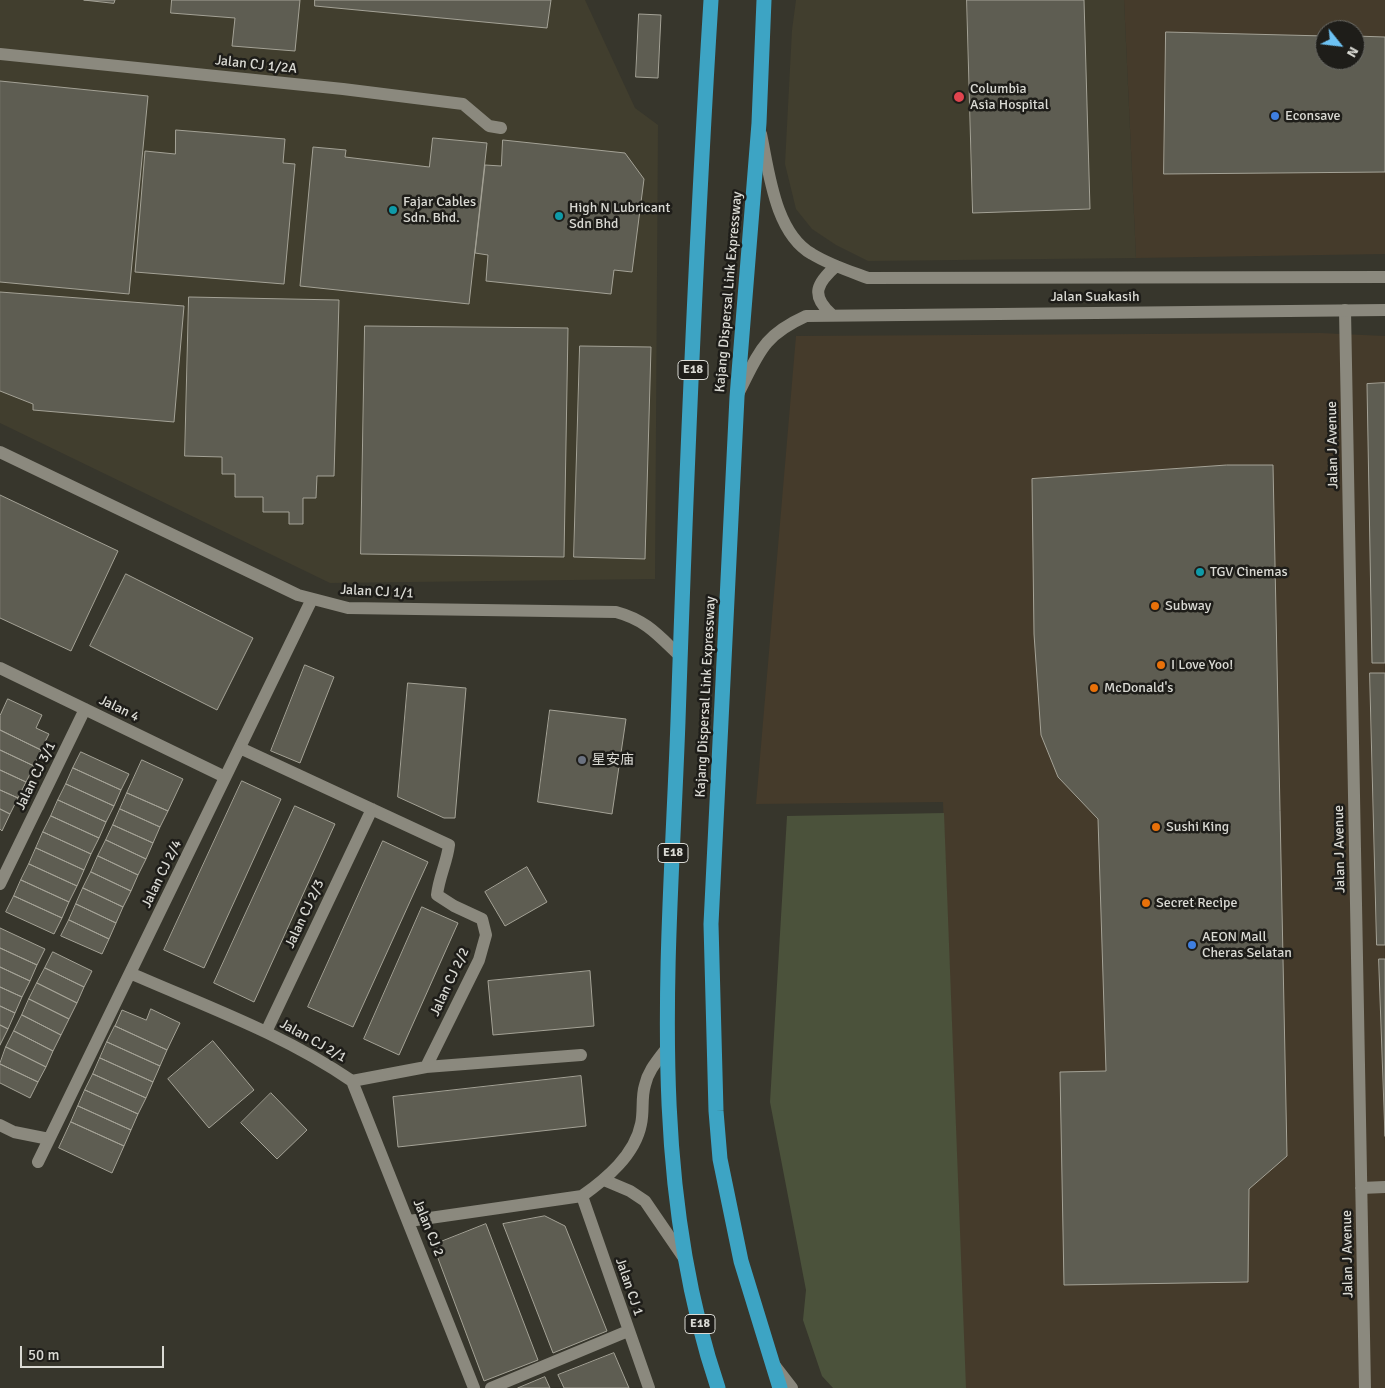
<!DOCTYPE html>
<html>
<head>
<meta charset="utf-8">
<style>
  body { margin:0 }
  #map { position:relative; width:1385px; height:1388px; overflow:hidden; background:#37362c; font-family:Signika,sans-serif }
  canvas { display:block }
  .north { position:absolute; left:1315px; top:20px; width:50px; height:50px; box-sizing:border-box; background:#1e1d19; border:1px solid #696964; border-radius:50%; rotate:119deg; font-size:14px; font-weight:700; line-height:20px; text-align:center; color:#dadad4 }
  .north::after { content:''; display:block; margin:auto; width:18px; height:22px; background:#6dc2f3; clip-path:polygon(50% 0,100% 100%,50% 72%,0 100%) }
  .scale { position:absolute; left:20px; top:1346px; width:144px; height:22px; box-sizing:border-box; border:2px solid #dadad4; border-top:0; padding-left:6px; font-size:15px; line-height:18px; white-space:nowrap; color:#dadad4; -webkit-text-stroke:4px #1e1d19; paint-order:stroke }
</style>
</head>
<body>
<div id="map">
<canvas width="1385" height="1388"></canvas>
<div class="north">N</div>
<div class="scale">50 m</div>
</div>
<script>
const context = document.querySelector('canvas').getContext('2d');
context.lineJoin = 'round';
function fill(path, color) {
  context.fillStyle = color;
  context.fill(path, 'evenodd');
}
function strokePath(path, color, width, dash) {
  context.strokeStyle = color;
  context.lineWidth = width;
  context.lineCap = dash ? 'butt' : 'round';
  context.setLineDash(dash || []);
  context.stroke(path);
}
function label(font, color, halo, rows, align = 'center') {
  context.font = font + ' Signika,"Noto Sans SC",sans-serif';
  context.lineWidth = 5;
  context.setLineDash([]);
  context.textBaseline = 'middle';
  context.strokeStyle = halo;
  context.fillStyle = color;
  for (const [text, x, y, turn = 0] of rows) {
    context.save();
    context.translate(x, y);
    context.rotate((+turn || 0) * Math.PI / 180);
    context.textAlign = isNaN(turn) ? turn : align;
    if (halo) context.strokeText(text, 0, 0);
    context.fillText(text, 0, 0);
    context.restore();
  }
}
fill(new Path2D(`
  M1124,0H1385V254L1136,258ZM1325,30H1355V60H1325Z
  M1320,333L1385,336V1388H965L943,802L756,804L796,336Z`), '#453b2b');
fill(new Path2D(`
  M0,0H585L635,108L658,125L655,579L330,583L0,423Z
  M796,0H1124L1136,258L868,261L836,245L812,229L796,209L785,164L792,30Z`), '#413e2e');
fill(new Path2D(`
  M944,813L966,1388H833L822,1376L803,1320L806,1290L770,1102L787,816Z`), '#4b523b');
const building = new Path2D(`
  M84,0H115L114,3Z
  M172,0H300L295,51L232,46L235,18L171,13Z
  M315,0H551L547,28L315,6Z
  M967,0H1084L1090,209L973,213Z
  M639,14L661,15L658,78L636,77Z
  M1166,32L1325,36V60H1355V36L1385,37V172L1164,174Z
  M0,81L148,96L129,294L0,282Z
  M176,130L285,139L283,163L295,164L284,284L135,272L145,151L175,154Z
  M433,138L487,143L469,304L300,286L313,147L346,150L345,157L429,167Z
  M503,140L625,153L644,179L632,272L614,270L611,294L486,281L488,255L475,253L485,165L501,166Z
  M0,292L184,306L174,422L33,410V404L0,391Z
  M189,297L339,300L334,476H317L316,498H303V524H289V512H263V497H235V474H222V457L185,456Z
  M365,326L568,328L564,557L361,554Z
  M580,346L651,347L645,559L574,557Z
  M1385,383V663H1372L1367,384Z
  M1227,465H1273L1287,1156L1249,1189L1248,1282L1064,1285L1060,1072L1106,1071L1098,819L1058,777L1041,735L1034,634L1032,479Z
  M0,495L118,551L71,651L0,618Z
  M126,574L253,638L217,710L90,646Z
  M305,665L334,677L300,763L271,751Z
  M1370,673H1385V945H1377Z
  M408,683L466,688L455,818H444L398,797Z
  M8,699L42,715L36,728L49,734L41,750L0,730V716Z
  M550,710L626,719L612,814L538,802Z
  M0,730L41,750L34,766L0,750Z
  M0,750L34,766L26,782L0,770Z
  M81,752L129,774L121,790L73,768Z
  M142,760L183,779L168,811L127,793Z
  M73,768L121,790L114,806L66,784Z
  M0,770L26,782L18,798L0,790Z
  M242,781L281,799L204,968L164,950Z
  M66,784L114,806L106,822L58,800Z
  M0,790L18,798L10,814L0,809Z
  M127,793L168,811L160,827L120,809Z
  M58,800L106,822L99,838L51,816Z
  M295,806L335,824L254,1002L214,983Z
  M0,809L10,814L2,831L0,829Z
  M120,809L160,827L153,843L113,825Z
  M51,816L99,838L91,854L43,832Z
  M113,825L153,843L146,859L106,840Z
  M43,832L91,854L84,870L36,848Z
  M106,840L146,859L138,875L98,856Z
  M383,841L428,862L353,1027L308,1007Z
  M36,848L84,870L77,886L29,864Z
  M98,856L138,875L131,891L91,872Z
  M29,864L77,886L69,902L21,880Z
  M527,867L547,902L505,926L485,892Z
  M91,872L131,891L123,907L83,888Z
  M21,880L69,902L62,918L14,896Z
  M83,888L123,907L116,923L76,904Z
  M14,896L62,918L54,934L6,912Z
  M76,904L116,923L109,939L69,920Z
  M422,907L458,923L399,1055L364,1039Z
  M69,920L109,939L102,954L61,936Z
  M0,928L45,949L37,965L0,948Z
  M0,948L37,965L30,981L0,967Z
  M53,952L92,971L84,987L45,968Z
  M1379,959H1385V1136Z
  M0,967L30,981L22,997L0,987Z
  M45,968L84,987L77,1003L37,983Z
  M590,971L594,1026L493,1035L488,981Z
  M37,983L77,1003L69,1019L29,999Z
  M0,987L22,997L15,1013L0,1006Z
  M29,999L69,1019L61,1035L22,1015Z
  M0,1006L15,1013L8,1029L0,1025Z
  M151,1009L180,1023L167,1050L115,1026L122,1010L146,1020Z
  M22,1015L61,1035L53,1051L14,1031Z
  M0,1025L8,1029L0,1045Z
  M115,1026L167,1050L160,1066L107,1042Z
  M14,1031L53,1051L46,1067L6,1047Z
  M213,1041L254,1090L209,1128L168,1079Z
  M107,1042L160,1066L153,1082L100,1058Z
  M6,1047L46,1067L38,1082L0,1064Z
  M100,1058L153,1082L146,1098L93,1074Z
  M0,1064L38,1082L30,1098L0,1083Z
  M93,1074L146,1098L138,1114L85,1090Z
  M581,1076L586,1126L398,1147L393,1097Z
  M85,1090L138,1114L131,1130L78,1106Z
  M271,1093L307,1130L277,1159L241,1123Z
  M78,1106L131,1130L124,1146L71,1122Z
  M71,1122L124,1146L112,1173L59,1148Z
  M545,1216L565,1226L607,1331L553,1353L503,1224Z
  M486,1224L538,1360L484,1381L433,1245Z
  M614,1353L629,1388H564L558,1375Z
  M545,1377L550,1388H518Z`);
fill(building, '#5e5d52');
strokePath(building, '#a4a296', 1);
strokePath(new Path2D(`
  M0,54L343,89L463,104L489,126L501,128
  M1345,310L1365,1388
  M0,452L298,595L348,608L616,612C646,620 658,635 680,656
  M0,668L225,777
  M240,748L449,845C447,862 439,877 437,895L454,906L482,919L486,935L479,960L426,1067
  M0,884L85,709
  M130,973C205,1006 284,1034 352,1081L426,1067L581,1055
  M266,1032L372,809
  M352,1081L474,1388
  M0,1125L14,1132L49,1139
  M38,1162L312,599
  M604,1180L630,1191L645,1201L684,1258
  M1361,1188L1385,1187
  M582,1196L649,1388
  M409,1221L582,1196C606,1179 635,1155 641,1124C644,1111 641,1098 645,1085C648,1071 657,1061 666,1049
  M491,1388L628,1331`), '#8b897e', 12);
strokePath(new Path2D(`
  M775,1366L792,1388`), '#8b897e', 12);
strokePath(new Path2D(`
  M761,134C769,172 775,233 812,254C830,265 849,271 868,278L1385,277
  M831,314C810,295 817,283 836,266
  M738,394C759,353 762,336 806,316L1385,310`), '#8b897e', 12);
strokePath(new Path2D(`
  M711,0C696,240 686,481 678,721C670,943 645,1173 718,1388
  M764,0L759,123L737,397L711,924L716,1111L720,1159L741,1261L780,1388`), '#3da4c4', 15);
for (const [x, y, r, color] of [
  [959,97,6,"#e0444e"],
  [1275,116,5,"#3f7fe0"],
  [393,210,5,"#0f9aa8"],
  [559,216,5,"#0f9aa8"],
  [1200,572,5,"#0f9aa8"],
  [1155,606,5,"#e8710a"],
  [1161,665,5,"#e8710a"],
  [1094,688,5,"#e8710a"],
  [582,760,5,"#6b7280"],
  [1156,827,5,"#e8710a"],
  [1146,903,5,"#e8710a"],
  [1192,945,5,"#3f7fe0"]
]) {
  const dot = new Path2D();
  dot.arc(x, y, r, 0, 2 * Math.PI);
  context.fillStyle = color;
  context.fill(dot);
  strokePath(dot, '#1e1d19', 2);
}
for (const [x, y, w] of [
  [693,370,30],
  [673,853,30],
  [700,1324,30]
]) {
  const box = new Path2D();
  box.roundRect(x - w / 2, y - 9.5, w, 19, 4);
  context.fillStyle = '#1e1d19';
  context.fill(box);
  strokePath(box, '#dadad4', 1);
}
label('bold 12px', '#dadad4', null, [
  ["E18",693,370],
  ["E18",673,853],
  ["E18",700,1324]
]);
label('14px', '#dadad4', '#1e1d19', [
  ["Jalan CJ 1/2A",256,65,6],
  ["Kajang Dispersal Link Expressway",729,292,-85],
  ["Jalan Suakasih",1095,297],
  ["Jalan J Avenue",1333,445,-91],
  ["Jalan CJ 1/1",377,592,3],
  ["Kajang Dispersal Link Expressway",706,697,-87],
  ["Jalan 4",119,709,26],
  ["Jalan CJ 3/1",36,776,-64],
  ["Jalan J Avenue",1340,849,-91],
  ["Jalan CJ 2/4",162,874,-64],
  ["Jalan CJ 2/3",305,914,-65],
  ["Jalan CJ 2/2",450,982,-65],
  ["Jalan CJ 2/1",313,1041,29],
  ["Jalan CJ 2",428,1228,68],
  ["Jalan J Avenue",1348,1254,-91],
  ["Jalan CJ 1",629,1287,71]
]);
label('14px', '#dadad4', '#1e1d19', [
  ["Columbia",970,89],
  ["Asia Hospital",970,105],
  ["Econsave",1285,116],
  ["Fajar Cables",403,202],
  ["Sdn. Bhd.",403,218],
  ["High N Lubricant",569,208],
  ["Sdn Bhd",569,224],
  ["TGV Cinemas",1210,572],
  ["Subway",1165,606],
  ["I Love Yoo!",1171,665],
  ["McDonald's",1104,688],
  ["星安庙",592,760],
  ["Sushi King",1166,827],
  ["Secret Recipe",1156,903],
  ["AEON Mall",1202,937],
  ["Cheras Selatan",1202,953]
], 'left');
</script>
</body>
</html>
